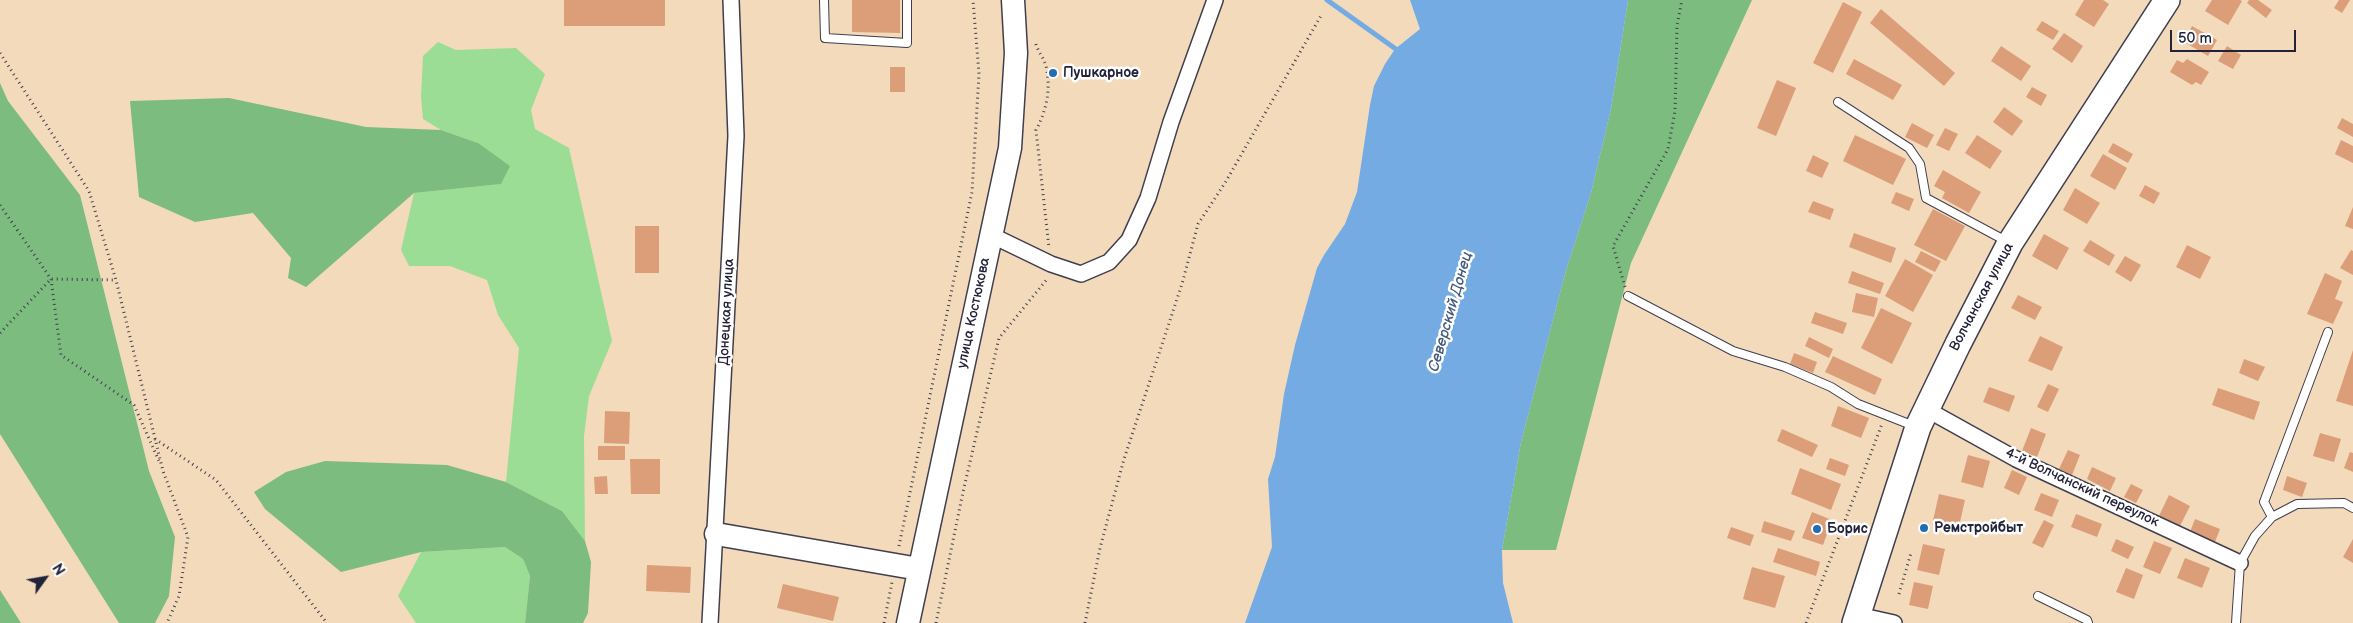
<!DOCTYPE html>
<html>
<head>
<meta charset="utf-8">
<style>
  body { margin:0 }
  #map { position:relative; width:2353px; height:623px; overflow:hidden; background:#f2dabb; font-family:"Balsamiq Sans",sans-serif }
  canvas { display:block }
  .north { position:absolute; left:20px; top:553px; width:50px; height:50px; -webkit-text-stroke:4px #fff; paint-order:stroke; rotate:58deg; font-size:14px; font-weight:700; line-height:20px; text-align:center; color:#22223b }
  .north::after { content:''; display:block; margin:auto; width:18px; height:22px; background:#22223b; clip-path:polygon(50% 0,100% 100%,50% 72%,0 100%) }
  .scale { position:absolute; left:2170px; top:30px; width:126px; height:22px; box-sizing:border-box; border:2px solid #22223b; border-top:0; padding-left:6px; font-size:15px; line-height:18px; white-space:nowrap; color:#22223b; -webkit-text-stroke:4px #fff; paint-order:stroke }
</style>
</head>
<body>
<div id="map">
<canvas width="2353" height="623"></canvas>
<div class="north">N</div>
<div class="scale">50 m</div>
</div>
<script>
const context = document.querySelector('canvas').getContext('2d');
context.lineJoin = 'round';
function fill(path, color) {
  context.fillStyle = color;
  context.fill(path, 'evenodd');
}
function strokePath(path, color, width, dash) {
  context.strokeStyle = color;
  context.lineWidth = width;
  context.lineCap = dash ? 'butt' : 'round';
  context.setLineDash(dash || []);
  context.stroke(path);
}
function label(font, color, halo, rows, align = 'center') {
  context.font = font + ' "Balsamiq Sans",sans-serif';
  context.lineWidth = 5;
  context.setLineDash([]);
  context.textBaseline = 'middle';
  context.strokeStyle = halo;
  context.fillStyle = color;
  for (const [text, x, y, turn = 0] of rows) {
    context.save();
    context.translate(x, y);
    context.rotate((+turn || 0) * Math.PI / 180);
    context.textAlign = isNaN(turn) ? turn : align;
    if (halo) context.strokeText(text, 0, 0);
    context.fillText(text, 0, 0);
    context.restore();
  }
}
fill(new Path2D(`
  M438,42L456,50L516,48L545,74L531,110L535,129L569,148L612,341L589,396L584,436L585,541L562,511L506,482L519,348L498,315L487,280L450,266H409L401,250L414,193L500,184L478,143L441,130L423,119L421,97L423,56Z
  M505,547L523,559L530,576L525,623H416L398,596L421,552Z`), '#9bdd94');
fill(new Path2D(`
  M1628,0H1752L1631,263L1556,550H1502L1521,442L1566,270L1591,193L1611,109Z
  M0,83L8,101L80,195L149,471L175,537L169,596L155,623H119L0,434Z
  M229,98L366,127L441,130L478,143L510,166L501,184L414,193L306,287L288,278L291,258L253,213L195,222L139,197L130,101Z
  M325,461L447,465L506,482L562,511L585,541L591,562L588,613L583,623H525L530,576L523,559L505,547L421,552L341,572L265,509L254,492L286,472Z
  M0,590L21,623H0Z`), '#7cbc7e');
fill(new Path2D(`
  M1410,0H1628L1611,109L1591,193L1566,270L1521,442L1502,550L1503,583L1513,623H1245L1272,547L1268,479L1275,457L1284,394L1295,345L1317,268L1324,255L1345,224L1357,192L1370,105L1374,86L1385,64L1395,49L1420,29Z`), '#74abe3');
strokePath(new Path2D(`
  M1327,0L1400,52`), '#74abe3', 5);
fill(new Path2D(`
  M564,0H665V26H564Z
  M852,0H900V33L852,32Z
  M2084,0H2103L2109,4L2094,27L2075,15Z
  M2212,0H2240L2242,1L2228,25L2205,11Z
  M2249,0H2258L2272,10L2266,18L2247,3Z
  M2339,0H2350L2342,13L2334,8Z
  M1843,2L1862,12L1833,73L1813,63Z
  M1881,9L1955,73L1944,86L1870,23Z
  M2042,21L2059,31L2053,40L2036,30Z
  M2192,26L2217,40L2208,56L2184,42Z
  M2064,33L2083,46L2072,63L2052,49Z
  M2001,46L2031,66L2021,81L1991,61Z
  M2227,46L2241,55L2233,69L2218,61Z
  M1854,59L1902,85L1893,100L1846,74Z
  M2187,59L2209,72L2201,85L2196,82L2192,85L2170,72L2177,60L2183,63Z
  M890,67H905V92H890Z
  M1777,80L1796,88L1776,136L1757,128Z
  M2032,87L2047,95L2041,106L2026,97Z
  M2004,107L2023,121L2012,136L1993,122Z
  M2342,118L2353,124V137L2337,128Z
  M1912,123L1934,135L1927,148L1905,137Z
  M1945,128L1958,134L1949,151L1936,145Z
  M1855,135L1906,159L1893,185L1843,161Z
  M1977,135L2002,151L1990,169L1965,153Z
  M2341,140L2353,146V163L2335,154Z
  M2113,143L2133,154L2128,163L2108,152Z
  M2103,154L2127,168L2115,190L2090,176Z
  M1813,155L1829,163L1822,178L1806,171Z
  M1943,170L1981,192L1969,213L1942,198L1945,192L1934,186Z
  M2145,185L2160,193L2154,204L2139,196Z
  M2075,188L2100,203L2087,224L2063,210Z
  M1896,192L1914,199L1909,211L1891,203Z
  M1813,201L1834,209L1830,220L1808,212Z
  M2353,207V229L2345,226Z
  M1933,209L1965,226L1946,261L1914,245Z
  M635,226H659V273H635Z
  M1854,233L1896,248L1891,263L1849,247Z
  M2044,234L2069,248L2057,270L2032,256Z
  M2090,240L2115,255L2109,266L2083,251Z
  M2187,245L2211,257L2200,279L2176,267Z
  M2351,250L2353,251V275L2340,268Z
  M1921,251L1941,261L1935,272L1915,262Z
  M2125,256L2141,265L2131,282L2115,272Z
  M1905,259L1933,275L1913,312L1885,296Z
  M1852,271L1884,283L1880,294L1848,283Z
  M2325,273L2342,281L2335,299L2343,302L2333,324L2307,314Z
  M1856,293L1878,298L1874,317L1852,312Z
  M2018,295L2042,307L2035,320L2011,308Z
  M1881,308L1912,323L1892,364L1861,348Z
  M1815,312L1847,323L1843,334L1811,323Z
  M2040,336L2063,347L2052,371L2028,361Z
  M1809,337L1833,349L1829,358L1805,346Z
  M2353,350V406L2336,401Z
  M1794,353L1817,362L1813,373L1790,364Z
  M1833,356L1882,379L1875,395L1825,372Z
  M2244,359L2265,367L2258,381L2239,373Z
  M2048,384L2059,389L2048,412L2037,407Z
  M1989,387L2015,396L2009,412L1983,402Z
  M2218,388L2260,402L2254,420L2212,405Z
  M1838,406L1869,418L1861,438L1831,426Z
  M605,411L630,412L629,444L604,443Z
  M2031,428L2046,434L2037,457L2022,451Z
  M1782,429L1818,445L1812,457L1777,441Z
  M2320,433L2341,439L2334,462L2313,456Z
  M598,446H625V460H598Z
  M2068,450L2080,455L2072,475L2059,469Z
  M2350,452L2353,453V472L2344,468Z
  M1968,455L1990,461L1983,488L1961,482Z
  M1830,458L1849,465L1845,476L1826,469Z
  M630,459H660V494H631Z
  M2092,467L2116,478L2110,491L2087,479Z
  M1800,468L1841,484L1831,510L1791,494Z
  M2012,470L2027,477L2019,495L2004,488Z
  M607,476L608,494H595L594,477Z
  M2287,476L2307,483L2302,497L2283,490Z
  M2131,484L2143,490L2136,503L2124,497Z
  M2041,493L2059,500L2052,517L2034,510Z
  M1939,494L1965,500L1958,531L1932,525Z
  M2169,495L2190,506L2180,526L2159,516Z
  M1812,512L1832,520L1823,545L1802,538Z
  M2076,514L2102,524L2097,537L2071,527Z
  M2195,519L2220,529L2215,542L2190,532Z
  M2044,520L2054,525L2043,548L2032,543Z
  M1764,521L1795,531L1791,541L1761,532Z
  M1731,527L1754,535L1750,546L1727,538Z
  M2116,539L2134,547L2128,559L2111,551Z
  M2353,539V563L2343,557Z
  M2154,541L2172,548L2160,574L2143,567Z
  M1923,544L1945,549L1939,575L1917,570Z
  M1778,548L1820,562L1816,576L1773,562Z
  M2185,558L2210,568L2202,588L2177,578Z
  M647,565L691,567L690,593L646,591Z
  M1752,567L1785,576L1775,608L1743,599Z
  M2126,568L2143,575L2134,599L2116,592Z
  M1914,582L1933,586L1928,609L1909,605Z
  M783,584L839,597L833,621L777,608Z`), '#db9e79');
const lane = new Path2D(`
  M824,0L825,38L907,43V0
  M1838,102L1909,148L1920,164L1926,198L2008,242
  M1628,296L1733,351L1785,367L1831,387L1858,404L1914,426
  M2272,517L2264,502L2328,332
  M2038,596L2087,620L2088,623
  M2236,623L2240,563L2255,536L2272,517L2297,504L2344,503L2353,508`);
const street = new Path2D(`
  M991,235L1051,264L1081,274L1109,262L1129,240L1148,198L1171,122L1215,0
  M1926,409L2016,459L2240,563
  M1858,615L1894,623
  M710,623L736,136L731,0`);
const secondary = new Path2D(`
  M716,534L919,569
  M908,623L1010,148L1016,53L1013,0`);
const primary = new Path2D(`
  M1855,623L1918,427L1958,344L2010,243L2167,0`);
strokePath(lane, '#413e4e', 10);
strokePath(street, '#413e4e', 18);
strokePath(secondary, '#413e4e', 25);
strokePath(primary, '#413e4e', 28);
strokePath(new Path2D(`
  M1036,44C1038,52 1044,58 1046,66C1051,88 1047,110 1036,130L1049,248
  M0,53L89,191L116,280L163,471L188,537L179,596L167,623
  M0,205L51,279L61,355L134,405L159,461
  M1625,287L1613,246L1668,149L1675,111L1677,25L1682,0
  M0,333L51,279L116,280
  M155,439L216,480L327,623
  M899,546L972,192L979,74L973,0
  M1899,594L1911,553
  M884,623L892,582
  M936,623L963,492L999,338L1048,278
  M1085,623L1100,548L1124,459L1182,284L1198,224L1225,183L1322,14
  M1806,623L1882,424`), '#413e4e', 3, [1, 4]);
strokePath(lane, '#fff', 8);
strokePath(street, '#fff', 15);
strokePath(secondary, '#fff', 22);
strokePath(primary, '#fff', 25);
for (const [x, y, r, color] of [
  [1053,73,5,"#1f6fb2"],
  [1924,528,5,"#1f6fb2"],
  [1817,529,5,"#1f6fb2"]
]) {
  const dot = new Path2D();
  dot.arc(x, y, r, 0, 2 * Math.PI);
  context.fillStyle = color;
  context.fill(dot);
  strokePath(dot, '#fff', 2);
}
label('bold 14px', '#22223b', '#fff', [
  ["Пушкарное",1063,73],
  ["Ремстройбыт",1934,528],
  ["Борис",1827,529]
], 'left');
label('14px', '#22223b', '#fff', [
  ["Волчанская улица",1982,297,-62],
  ["Донецкая улица",727,312,-87],
  ["улица Костюкова",974,313,-78],
  ["4-й Волчанский переулок",2082,488,25]
]);
label('italic 15px', '#43597e', '#fff', [
  ["Северский Донец",1451,312,-74]
]);
</script>
</body>
</html>
